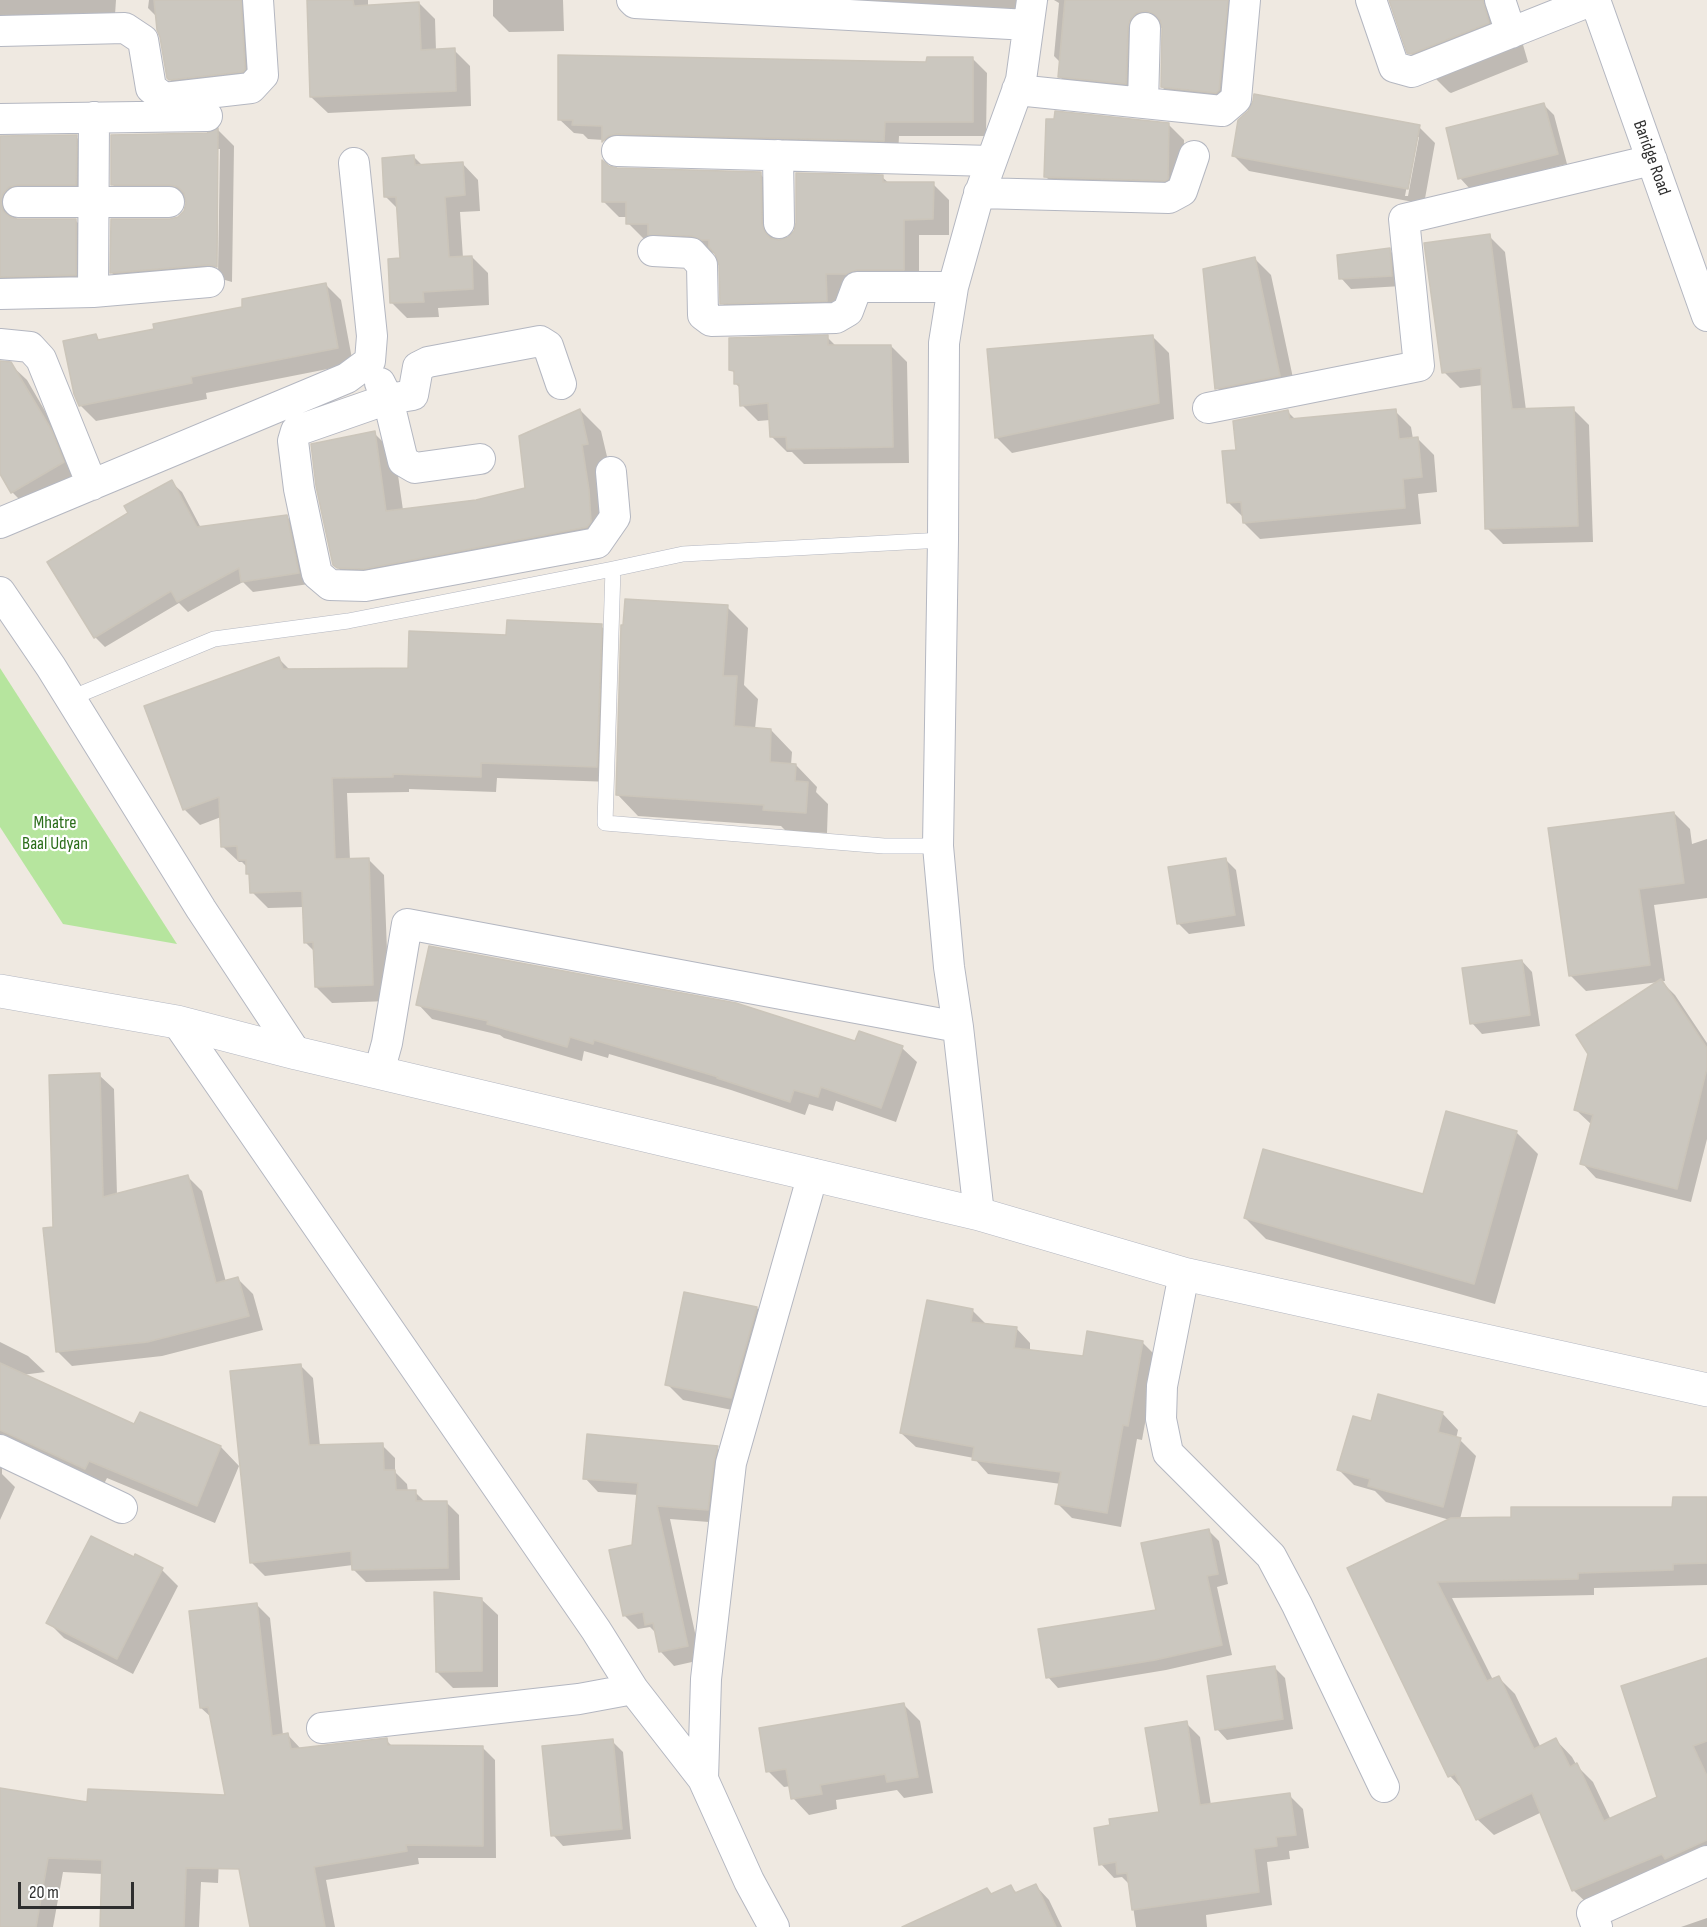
<!DOCTYPE html>
<html>
<head>
<meta charset="utf-8">
<style>
  body { margin:0 }
  #map { position:relative; width:1707px; height:1927px; overflow:hidden; background:#efe9e1; font-family:"Sofia Sans Condensed",sans-serif }
  canvas { display:block }
  .scale { position:absolute; left:18px; top:1882px; width:116px; height:27px; box-sizing:border-box; border:3px solid #2e2e2e; border-top:0; padding-left:8px; font-size:18px; line-height:21px; white-space:nowrap; color:#2e2e2e; -webkit-text-stroke:4px #fff; paint-order:stroke }
</style>
</head>
<body>
<div id="map">
<canvas width="1707" height="1927"></canvas>
<div class="scale">20 m</div>
</div>
<script>
const context = document.querySelector('canvas').getContext('2d');
context.lineJoin = 'round';
function fill(path, color) {
  context.fillStyle = color;
  context.fill(path, 'evenodd');
}
function strokePath(path, color, width, dash) {
  context.strokeStyle = color;
  context.lineWidth = width;
  context.lineCap = dash ? 'butt' : 'round';
  context.setLineDash(dash || []);
  context.stroke(path);
}
function label(font, color, halo, rows, align = 'center') {
  context.font = font + ' "Sofia Sans Condensed",sans-serif';
  context.lineWidth = 4.5;
  context.setLineDash([]);
  context.textBaseline = 'middle';
  context.strokeStyle = halo;
  context.fillStyle = color;
  for (const [text, x, y, turn = 0] of rows) {
    context.save();
    context.translate(x, y);
    context.rotate((+turn || 0) * Math.PI / 180);
    context.textAlign = isNaN(turn) ? turn : align;
    if (halo) context.strokeText(text, 0, 0);
    context.fillText(text, 0, 0);
    context.restore();
  }
}
fill(new Path2D(`
  M0,668L177,944L63,924L0,827Z`), '#b6e59e');
fill(new Path2D(`
  M0,0H116L114,30L0,32Z
  M149,0H262L265,90L191,100L168,78L157,17L148,8Z
  M307,0H368V6L419,3L435,19L436,51L454,50L470,66L471,106L328,113L311,97Z
  M493,0H563L564,31L509,32L493,16Z
  M719,0H1050L1042,1L1033,11Z
  M1054,0H1247L1236,108L1179,104L1162,87L1164,27L1154,30L1143,100L1076,93L1059,76L1060,62L1054,56L1059,3Z
  M1391,0H1510L1528,62L1451,93L1449,92L1409,52Z
  M972,58L987,73L986,136H899L898,155H618L604,140L588,139L583,134L574,133L559,119Z
  M1544,105L1554,115L1567,164L1470,189L1460,178Z
  M1249,112L1419,127L1435,143L1424,204L1249,171L1233,155ZM1416,137H1419L1408,196H1405Z
  M1168,124L1184,140L1183,195L1062,193L1046,177Z
  M218,130L234,146L232,282L225,280L128,289L112,273L170,221L179,218L185,212L187,200H128L112,184ZM217,149H220L218,274H215Z
  M76,137L92,153V200L18,210L16,218L17,221H76L92,237L91,291L0,302V138Z
  M414,157L423,166L462,163L478,180L480,211L460,212L463,258L472,257L488,273L489,305L438,308L439,317L407,318L391,302L402,260L399,210L386,197Z
  M616,170L760,174L776,190L777,242L789,239L882,177L890,184H933L949,200V235H919V285L841,290L842,316L738,319L722,303L721,264L717,255L709,251L654,239H644L628,223V217H619L603,201Z
  M1489,236L1505,252L1526,410L1573,409L1589,425L1593,542L1503,544L1487,528L1483,385L1460,388L1444,372Z
  M1389,250L1400,260L1402,286L1351,289L1341,278Z
  M1255,259L1271,275L1296,392L1233,404L1217,388Z
  M325,284L341,300L353,364L206,393L207,399L96,421L80,405L96,336L100,341L156,330L244,308Z
  M827,337L836,346H891L907,362L909,463L804,464L792,452H787L771,436L770,420L758,421L742,405L741,389L735,383V374L731,369Z
  M1153,337L1169,353L1174,419L1012,453L996,437Z
  M10,364L27,380L67,449L79,478L28,508L12,492L0,471V365Z
  M580,410L601,431L609,465L611,543L356,585L334,564L374,433L395,454L403,510L477,502L527,489Z
  M1287,411L1296,420L1395,411L1411,427L1413,439H1418L1434,455L1437,492L1418,494L1421,524L1260,539L1244,523V518L1229,503Z
  M171,482L182,492L201,528L286,516L297,527L309,584L253,592L243,582L188,612L179,603L105,647L95,637L130,514Z
  M727,607L748,628L744,685L758,699L755,729L771,730L792,752L791,765H796L817,787L816,792L828,804L827,833L786,831L781,826L638,816L617,794Z
  M601,626L617,642L612,782L497,778L496,792L409,789V792L347,793L350,860L368,859L384,875L389,1001L332,1003L316,987L315,952L305,942L304,907L268,908L252,892L251,876L248,873V868L242,862H239L222,846L221,817L200,825L184,809L279,659L291,671L409,670L508,636Z
  M1674,813L1690,829L1692,844L1707,839V898L1654,905L1665,981H1661L1675,995L1707,1043V1139L1691,1202L1596,1178L1582,1163L1592,1125L1576,1110L1659,982L1586,991L1570,975Z
  M1226,860L1236,870L1245,926L1189,934L1178,923Z
  M1522,961L1532,972L1540,1026L1482,1034L1472,1023Z
  M418,1004L902,1048L917,1062L896,1122L836,1101L833,1111L809,1104L805,1115L731,1090L609,1054L608,1058L584,1051L582,1061L504,1038L500,1035L432,1019Z
  M99,1075L114,1089L117,1195L188,1177L202,1191L226,1282L238,1279L253,1294L263,1330L162,1356L72,1366L57,1351Z
  M1447,1113L1517,1133L1538,1154L1495,1304L1266,1239L1245,1218L1424,1195Z
  M757,1308L773,1324L747,1413L683,1400L667,1384Z
  M973,1311L987,1325L1016,1328L1030,1343V1352L1084,1358L1142,1342L1157,1357L1142,1440L1137,1439L1121,1527L1072,1518L1057,1503L1061,1484L988,1474L974,1458L916,1447L901,1433Z
  M0,1342L28,1356L45,1372L22,1375L135,1426L140,1414L221,1447L239,1466L215,1523L107,1478L103,1486L2,1462V1474L15,1487L0,1520Z
  M300,1365L313,1378L320,1446L382,1445L395,1458V1472L407,1484L408,1492H415L426,1503L446,1502L459,1515L460,1580L366,1582L353,1569V1565L265,1576L252,1563Z
  M1442,1413L1458,1430L1456,1439L1460,1440L1476,1456L1460,1519L1513,1518L1674,1508L1707,1498V1585L1594,1588V1595L1452,1598L1493,1680L1499,1678L1515,1694L1541,1748L1556,1740L1572,1757L1577,1766L1593,1782L1611,1820L1659,1798L1707,1660V1863L1590,1906L1573,1890L1540,1813L1494,1835L1477,1819L1464,1791L1450,1776L1349,1569L1450,1520L1386,1502L1375,1491L1354,1485L1338,1469L1372,1423Z
  M717,1448L731,1462L722,1523L670,1519L701,1660L674,1666L661,1652L657,1634L650,1627L638,1629L624,1615L634,1546L638,1495L598,1492L585,1478Z
  M1208,1530L1219,1541L1228,1584L1217,1587L1232,1655L1166,1670L1058,1688L1048,1677L1158,1611Z
  M136,1556L162,1570L178,1586L133,1674L64,1638L48,1622L134,1559Z
  M481,1599L498,1615V1687L453,1688L437,1672Z
  M257,1605L270,1618L283,1735L287,1734L301,1749L386,1740L393,1747H482L495,1760L496,1858H418L419,1864L326,1880L335,1927H252L211,1717L201,1708Z
  M1274,1667L1285,1678L1293,1729L1227,1740L1217,1729Z
  M904,1705L920,1721L933,1793L904,1798L897,1790L836,1800L837,1809L809,1815L793,1798L791,1786L784,1787L768,1771Z
  M1186,1723L1200,1737L1211,1805L1289,1795L1303,1809L1309,1848L1289,1851L1290,1859L1267,1862L1272,1905L1206,1915L1207,1927H1136L1130,1885L1122,1877L1114,1878L1101,1864L1160,1813Z
  M612,1741L623,1752L631,1839L563,1846L553,1835Z
  M0,1790L88,1804L221,1811L218,1883L201,1882L199,1927H101L103,1874L63,1872L53,1927H0Z
  M1036,1886L1049,1900L1062,1927H905L987,1890L992,1895L1011,1887L1018,1894Z
  M1707,1918V1927H1681Z`), '#0003');
const building = new Path2D(`
  M154,0H241L245,69L243,72L169,80L167,78L160,37L157,30Z
  M307,0H353L354,6L419,2L421,50L455,48L456,91L310,97Z
  M1065,0H1228L1219,90L1216,93L1161,87L1162,28L1160,20L1154,14L1146,11L1136,13L1130,20L1128,27L1126,84L1058,77Z
  M1389,0H1483L1489,23L1411,54L1407,53Z
  M558,55L926,62L927,57H973V122H885L884,141L617,134L608,136L602,142V126L572,125L573,120H558Z
  M1254,94L1420,125L1408,189L1232,156L1238,120L1248,111L1253,101Z
  M1544,103L1558,154L1458,179L1446,128Z
  M1055,111L1169,123L1168,179L1165,181L1044,177L1046,119H1054Z
  M218,128L217,267L208,265L110,273L111,219H170L178,217L184,211L186,203L184,193L178,187L170,185H111V135L207,133Z
  M77,135L76,185H17L9,187L3,194L1,201L3,211L10,217L17,219H76V275L0,277V136Z
  M414,155L415,165L463,162L465,195L445,197L449,257L472,256L473,289L423,292L424,302L390,303L388,259L400,258L396,197H384L382,158Z
  M602,160L609,166L617,168L761,172L762,224L765,232L770,238L779,240L788,237L794,231L796,223V173L883,175V182H934L933,219L904,220V270H857L846,274H826L827,301L720,304L719,265L715,254L709,247V240H701L692,236L648,235V224H626V202H602Z
  M1490,234L1512,409L1574,407L1578,526L1485,529L1481,368L1442,373L1424,243Z
  M1390,248L1392,276L1339,279L1337,255Z
  M1255,257L1280,376L1215,389L1203,269Z
  M326,283L338,348L191,377L192,383L79,406L74,394L63,341L96,334L98,340L154,329L153,324L242,307V299Z
  M828,335V345H891L893,447L787,449L786,437H770L768,403L740,406L739,384H734V371L729,370V338Z
  M1153,335L1159,403L995,438L987,349Z
  M0,361L11,362L52,431L64,462L11,493L0,474Z
  M580,409L588,444L582,445L589,490L591,522L587,527L364,569L337,568L333,565L316,486L311,444L375,431L386,511L476,500L525,488L519,436Z
  M1396,409L1399,439L1418,437L1422,477L1403,479L1405,508L1243,523L1241,502L1227,503L1222,451L1236,450L1233,421L1288,410L1290,419Z
  M172,480L197,527L287,515L299,573L241,582L239,568L177,602L171,591L94,638L47,562L128,513L124,506Z
  M625,599L728,605L723,676H737L734,726L771,729L770,762L796,764L795,781L808,782L806,813L763,810L764,805L616,795L621,625H623Z
  M507,620L602,624L597,767L481,763V777L393,774V777L332,778L335,859L369,858L373,985L315,987L313,942L304,943L302,891L250,893L249,874H246V860H238L237,846L221,847L219,797L183,810L144,706L279,657L283,669L408,668L409,631L506,635Z
  M1674,812L1684,883L1639,889L1650,965L1569,976L1548,828Z
  M1226,858L1235,915L1177,924L1168,867Z
  M429,946L736,1003L855,1041L859,1031L903,1046L881,1108L821,1087L818,1097L794,1090L790,1102L717,1078L718,1077L594,1040L593,1044L570,1037L567,1047L487,1024L488,1021L416,1005Z
  M1522,960L1530,1015L1470,1024L1462,968Z
  M1661,979L1707,1048V1068L1677,1189L1580,1164L1593,1115L1574,1110L1588,1054L1576,1035Z
  M100,1073L103,1197L188,1175L216,1283L238,1277L249,1316L147,1342L56,1352L43,1228L53,1227L49,1075Z
  M1446,1111L1517,1131L1474,1284L1244,1218L1263,1149L1423,1194Z
  M684,1292L757,1307L731,1398L665,1385Z
  M927,1300L973,1309L971,1322L1017,1327L1014,1348L1083,1356L1087,1331L1143,1341L1128,1426L1123,1425L1107,1513L1055,1504L1061,1472L972,1460L974,1447L900,1433Z
  M0,1363L134,1424L140,1412L221,1446L197,1506L89,1461L85,1469L0,1430Z
  M301,1364L309,1445L383,1443L384,1470H395L396,1490H416V1501H447L448,1568L352,1570L351,1551L250,1563L230,1371Z
  M1378,1394L1443,1412L1438,1432L1461,1438L1443,1507L1368,1486L1370,1479L1337,1470L1353,1416L1371,1421Z
  M587,1434L718,1446L714,1461L708,1510L657,1506L688,1646L659,1652L653,1623L645,1625L643,1612L623,1616L609,1550L632,1545L638,1483L583,1479Z
  M1673,1497H1707V1563L1673,1564V1570L1578,1573V1579L1437,1582L1487,1681L1499,1676L1534,1749L1556,1738L1570,1767L1577,1763L1604,1821L1657,1797L1621,1686L1707,1658V1741L1693,1746L1707,1776V1840L1665,1859L1662,1854L1572,1891L1532,1793L1476,1820L1455,1774L1448,1777L1347,1568L1451,1518L1511,1517V1507H1672Z
  M1209,1529L1218,1574L1207,1576L1222,1645L1155,1660L1046,1678L1038,1629L1156,1610L1141,1543Z
  M91,1536L134,1557L135,1554L163,1568L117,1659L46,1623Z
  M434,1592L482,1598V1671L436,1672Z
  M257,1603L272,1736L288,1733L291,1749L387,1738L388,1745L483,1746V1846L406,1845L407,1851L314,1867L325,1927H250L239,1869L186,1868L184,1927H100L102,1860L48,1858L36,1927H0V1788L87,1802L88,1789L225,1795L208,1707L200,1708L189,1611Z
  M1275,1666L1283,1719L1215,1730L1207,1676Z
  M904,1703L918,1777L887,1782L885,1774L820,1785L822,1794L791,1799L786,1769L766,1772L759,1728Z
  M1187,1721L1200,1805L1290,1793L1296,1835L1276,1837L1277,1846L1254,1849L1259,1892L1132,1910L1127,1873L1117,1874L1116,1862L1099,1865L1094,1828L1110,1825L1109,1819L1159,1812L1145,1728Z
  M613,1739L622,1829L551,1836L542,1746Z
  M1036,1884L1056,1927H902L987,1888L991,1894L1011,1885L1015,1893Z`);
fill(building, '#cbc7bf');
strokePath(building, '#cbc5ba', 1.5);
const lane = new Path2D(`
  M71,698L214,639L348,621L613,569
  M938,846H884L605,823L613,569L683,554L943,540`);
const street = new Path2D(`
  M632,0L635,3L1028,25
  M1371,0L1394,67L1412,72L1593,0
  M1500,0L1511,33
  M1595,0L1707,316
  M0,31L125,28L143,40L151,88L164,98L251,88L263,75L258,0
  M1017,90L1222,111L1236,99L1245,0
  M1143,103L1145,28
  M0,119L207,116
  M617,151L991,161
  M778,155L779,223
  M979,193L1169,198L1182,191L1194,156
  M18,202H169
  M653,251L691,253L702,265L703,315L711,321L836,318L848,311L857,287H953
  M93,292L94,117
  M0,294L93,292L209,282
  M0,344L30,347L41,359L92,485
  M380,383L388,399L403,461L415,468L480,459
  M561,384L548,346L540,341L428,362L418,367L413,395L388,399L296,431L293,441L299,489L317,574L330,585L365,586L597,543L615,517L611,472
  M1208,408L1419,366L1404,219L1652,160
  M0,523L347,378L370,361L372,336L354,163
  M0,592L51,667L201,909L296,1053
  M177,1022L596,1630L633,1689L703,1779L749,1881L774,1927
  M379,1072L387,1043L407,924L958,1027
  M979,1214L958,1027L949,967L938,846L943,540L944,343L953,287L977,201L1021,80L1032,0
  M1184,1274L1162,1386L1161,1419L1168,1453L1271,1556L1297,1605L1384,1787
  M0,1450L122,1508
  M322,1728L579,1699L633,1689
  M703,1779L706,1679L731,1463L813,1174
  M1597,1927L1592,1913L1707,1861`);
const secondary = new Path2D(`
  M0,991L177,1022L296,1053L979,1214L1184,1274L1707,1390`);
strokePath(lane, '#b4b7c1', 16);
strokePath(street, '#b4b7c1', 32);
strokePath(secondary, '#b4b7c1', 34);
strokePath(lane, '#fff', 15);
strokePath(street, '#fff', 30);
strokePath(secondary, '#fff', 33);
label('18px', '#2e2e2e', '#fff', [
  ["Baridge Road",1651,158,70]
]);
label('18px', '#2c6e1b', '#fff', [
  ["Mhatre",55,823],
  ["Baal Udyan",55,844]
]);
</script>
</body>
</html>
